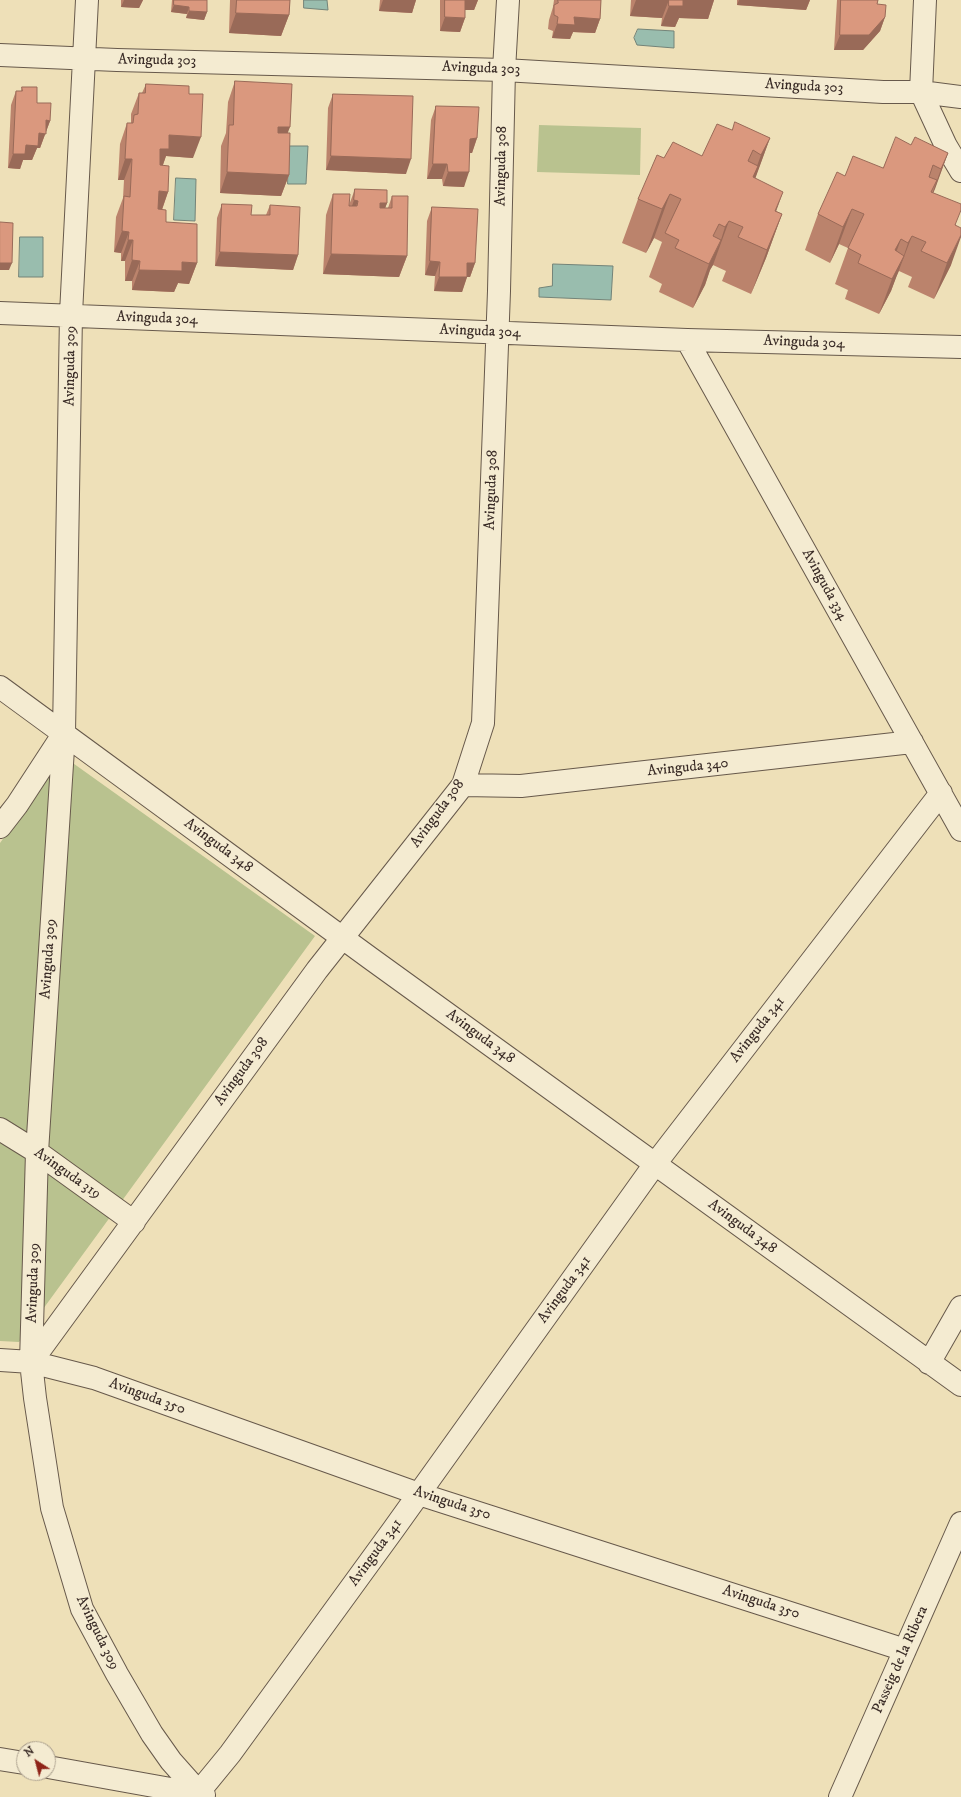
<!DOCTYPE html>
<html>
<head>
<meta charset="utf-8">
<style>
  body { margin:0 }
  #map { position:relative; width:961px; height:1797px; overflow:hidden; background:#eee0b8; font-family:"IM FELL DW Pica",serif }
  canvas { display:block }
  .north { position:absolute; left:16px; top:1741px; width:40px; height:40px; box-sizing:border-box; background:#f4ebd1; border:1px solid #aa9f8d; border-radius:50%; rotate:324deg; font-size:11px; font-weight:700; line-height:16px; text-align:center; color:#3a2c27 }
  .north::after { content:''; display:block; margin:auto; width:14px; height:18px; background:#8f2418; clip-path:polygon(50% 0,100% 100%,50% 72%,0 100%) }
</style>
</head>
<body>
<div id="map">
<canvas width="961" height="1797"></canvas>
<div class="north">N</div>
</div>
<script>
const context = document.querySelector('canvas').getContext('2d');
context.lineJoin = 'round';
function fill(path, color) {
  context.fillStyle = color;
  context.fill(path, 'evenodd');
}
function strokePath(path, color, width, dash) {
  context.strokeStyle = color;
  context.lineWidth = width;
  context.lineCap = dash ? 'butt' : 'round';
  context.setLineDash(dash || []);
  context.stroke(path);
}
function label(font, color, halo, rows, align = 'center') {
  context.font = font + ' "IM FELL DW Pica",serif';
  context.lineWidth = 3;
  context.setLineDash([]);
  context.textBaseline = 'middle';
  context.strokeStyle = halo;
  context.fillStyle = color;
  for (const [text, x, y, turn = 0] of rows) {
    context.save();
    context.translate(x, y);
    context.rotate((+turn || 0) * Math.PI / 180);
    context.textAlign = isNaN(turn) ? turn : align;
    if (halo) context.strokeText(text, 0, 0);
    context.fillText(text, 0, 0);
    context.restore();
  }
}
fill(new Path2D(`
  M539,125L641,128L640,175L537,172Z
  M63,756L315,936L19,1342L0,1341V843Z`), '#b9c28f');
const water = new Path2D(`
  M304,0H327L328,10L304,8Z
  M638,29L674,31V48L637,45L634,38Z
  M289,146H308L306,184H288Z
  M176,178L196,179L195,221L174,220Z
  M20,237H43V277H19Z
  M553,264L613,266L611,300L539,297V288L552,286Z`);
fill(water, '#99bdae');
strokePath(water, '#738378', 1);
const minor = new Path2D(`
  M925,0L921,92L946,146L961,171
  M0,55L117,60L504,70L883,92H921L961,97
  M0,313L687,340L961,347
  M687,340L961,830
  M0,687L370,958L961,1385
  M64,733L37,1152L31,1362L35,1398L52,1508L82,1609L117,1674L152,1734L171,1761L203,1797
  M463,785L521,786L912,742
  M0,827L17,805L64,733L71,314L87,0
  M0,1129L37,1152L134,1222
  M0,1360L31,1362L94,1378L419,1494L905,1650
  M31,1362L317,970L463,785L483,723L499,291L504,70L508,0
  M929,1363L961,1307
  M0,1759L24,1763
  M48,1767L204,1795
  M198,1793L230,1754L393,1530L655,1164L941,793
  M840,1797L961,1523`);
strokePath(minor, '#67594b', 24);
strokePath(minor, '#f4ebd1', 22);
fill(new Path2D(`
  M121,0H143L139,8L121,7Z
  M172,0H207V12L204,20L186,18L187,14L171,12Z
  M230,0H290L289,15L281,36L229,33Z
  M380,0H416L412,13L379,11Z
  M440,0H478L474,10H465V18L460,32L440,31Z
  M554,0H601L600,19L595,33L573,32L570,39L552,38L553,31L548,29L549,20L553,7Z
  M631,0H714L708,19L679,18L675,27L661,26L662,18L630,16Z
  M737,0H810L806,10L737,5Z
  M837,0H878L877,4L885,17L880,31L863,50H834Z
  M235,81L288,133L289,175L281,196L220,193L221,146L226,133L228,102Z
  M146,84L189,94L193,158L166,156L163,165L168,192L162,210L166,222L197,263L189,284L178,283L174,292L132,290V281H125V261H121V253L114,252L116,217L123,198L124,180H118L120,144L127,123H131V114L139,93H142Z
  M22,87L37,103L50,121L40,148H37L32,160H23L20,169L8,168L11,105L16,91H21Z
  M333,94L406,174L326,170L328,108Z
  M436,106L477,138L472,153H470L464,187L443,186L442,179H427L431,120Z
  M732,130L770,138L755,178L776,211L782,214L766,258L751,294L722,281L726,271L713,265L710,270L705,285L693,308L659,292L662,284L649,277L662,242L654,238L646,253L622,243L638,199L664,158L702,156Z
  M911,145L948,153L933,193L956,225L951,265L934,299L908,287L912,277L899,271L896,277L891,291L879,314L845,299L848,290L835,284L848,248L839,244L830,263L805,250L818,214L845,176L883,168Z
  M355,189L387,203L385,208H388L392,196L407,256L399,277L323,274L326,215L333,194L349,205Z
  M222,204L251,215H266L270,205L298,255L293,270L215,266L217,218Z
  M432,207L475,263L470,277H467L462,292L434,291L435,276L425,275L427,221Z`), '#bb836c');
fill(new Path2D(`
  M124,0H143L139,8L121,7Z
  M383,0H416L412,13L379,11Z
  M464,0H478L474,10H460Z
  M636,0H669L662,18L630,16Z
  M682,0H714L708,19L679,18L675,27L661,26L669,6Z
  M739,0H810L806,10L737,5Z
  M174,5L189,7L187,14L171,12Z
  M189,11L207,12L204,20L186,18Z
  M236,13L289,15L281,36L229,33Z
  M445,17L465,18L460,32L440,31Z
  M574,17L600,19L595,33L573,32L570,39L552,38L557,24Z
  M885,17L880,31L863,50H834L840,35Z
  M46,120L50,121L40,148H37L32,160H23L20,169L8,168L13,154L26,145Z
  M278,127H290L282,148H270Z
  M169,135L201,137L193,158L166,156L161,170H153L160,149Z
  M477,138L472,153H465L470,139Z
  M770,138L754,182L745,199L761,155Z
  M948,153L935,189L928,205L941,169Z
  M331,156L411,159L406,174L326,170Z
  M125,159H132L124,180H118Z
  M433,164H447L442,179H427Z
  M227,172L289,175L281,196L220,193Z
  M448,172H469L464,187L443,186Z
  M159,191L168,192L161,212H152Z
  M783,192L767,237L775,211Z
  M670,194L654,238L646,253L662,209Z
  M354,200L358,201L350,221H347Z
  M380,203H387L380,223Z
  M852,209L839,244L830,263L843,227Z
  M782,214L766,258L751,294L767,250Z
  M729,221L713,265L710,270L705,285L693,308L709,264L720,243L725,227Z
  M122,231L129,232L121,253L114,252Z
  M961,235V237L951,265L934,299L947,263Z
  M912,236L891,291L879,314L892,279L903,258L908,243Z
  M901,239L888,275L895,250Z
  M128,240H133L125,261H121Z
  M220,252L298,255L293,270L215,266Z
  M331,254L407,256L399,277L323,274Z
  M132,260L140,261L132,281H125Z
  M430,261L440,262L435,276L425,275Z
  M182,262L197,263L189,284L178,283L174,292L132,290L139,270Z
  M0,263H12L9,270H0Z
  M467,263H475L470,277H462Z
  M439,277H467L462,292L434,291Z`), '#996a58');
const building = new Path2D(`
  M174,0H207V12L189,11V7L174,5Z
  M237,0H290L289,15L236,13Z
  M445,0H465V18L445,17Z
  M558,0H601L600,19L574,17L575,25L557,24L558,17L554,15V5L558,3Z
  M669,0H683V6H669Z
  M841,0H878L877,4L886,5L885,17L869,35H840Z
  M235,81L292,84L290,127H278V133H290L289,175L227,172L229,125H233Z
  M146,84L189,86V94H203L201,137L169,135V149H160V165L169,166L168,192L159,191L158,209L166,210V222L197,224V263L182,262V271L139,270L140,261L132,260L133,240H128L129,232L122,231L124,196L130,197L132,159H125L127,123H133L134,115L138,114L139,93H145Z
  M22,87H37V103H51L50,121L46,120V134L39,133L38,146L26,145L25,154H13L16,91H22Z
  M333,94L413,96L411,159L331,156Z
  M436,106L479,107L477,138L470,139L469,172H448L447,164H433Z
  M735,122L770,138L761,155L753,150L748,161L758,166L753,177L783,192L775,211L782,214L767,250L738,237L743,227L729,221L725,227L719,224L713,236L721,240L709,264L675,248L679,240L665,233L681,199L670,194L662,209L638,199L657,155L664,158L673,142L702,156L717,124L732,130Z
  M896,137L911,145L915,137L948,153L941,169L933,165L929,177L937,180L931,192L961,204V210L955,225L961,228V235L947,263L921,251L926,242L912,236L908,243L901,239L895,250L904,256L892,279L858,263L861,255L848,248L864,214L852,209L843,227L818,214L837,172L845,176L853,156L883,168Z
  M355,189L387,190V203H380V208H392V196H408L407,256L331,254L333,194H350L349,206H357L358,201L354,200Z
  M222,204L252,205L251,215H270V205L300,207L298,255L220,252Z
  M432,207L478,209L475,263H467V277H439L440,262L430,261Z
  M0,222L13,223L12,263H0Z`);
fill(building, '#da987e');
strokePath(building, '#996a58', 1);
label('15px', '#3a2c27', '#f4ebd1', [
  ["Avinguda 303",157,61,1],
  ["Avinguda 303",481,69,2],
  ["Avinguda 303",804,87,3],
  ["Avinguda 308",502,166,-89],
  ["Avinguda 304",157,319,2],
  ["Avinguda 304",480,332,2],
  ["Avinguda 304",804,343,2],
  ["Avinguda 309",71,366,-89],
  ["Avinguda 308",492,490,-88],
  ["Avinguda 334",824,585,61],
  ["Avinguda 340",688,768,-6],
  ["Avinguda 308",438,814,-54],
  ["Avinguda 348",218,846,36],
  ["Avinguda 309",49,959,-86],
  ["Avinguda 341",758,1030,-52],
  ["Avinguda 348",480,1037,36],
  ["Avinguda 308",242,1072,-54],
  ["Avinguda 319",67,1174,35],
  ["Avinguda 348",742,1227,36],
  ["Avinguda 309",34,1283,-88],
  ["Avinguda 341",565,1290,-54],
  ["Avinguda 350",147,1397,20],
  ["Avinguda 350",452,1504,18],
  ["Avinguda 341",376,1553,-54],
  ["Avinguda 350",761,1603,18],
  ["Avinguda 309",97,1633,64],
  ["Passeig de la Ribera",901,1660,-66]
]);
</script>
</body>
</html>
